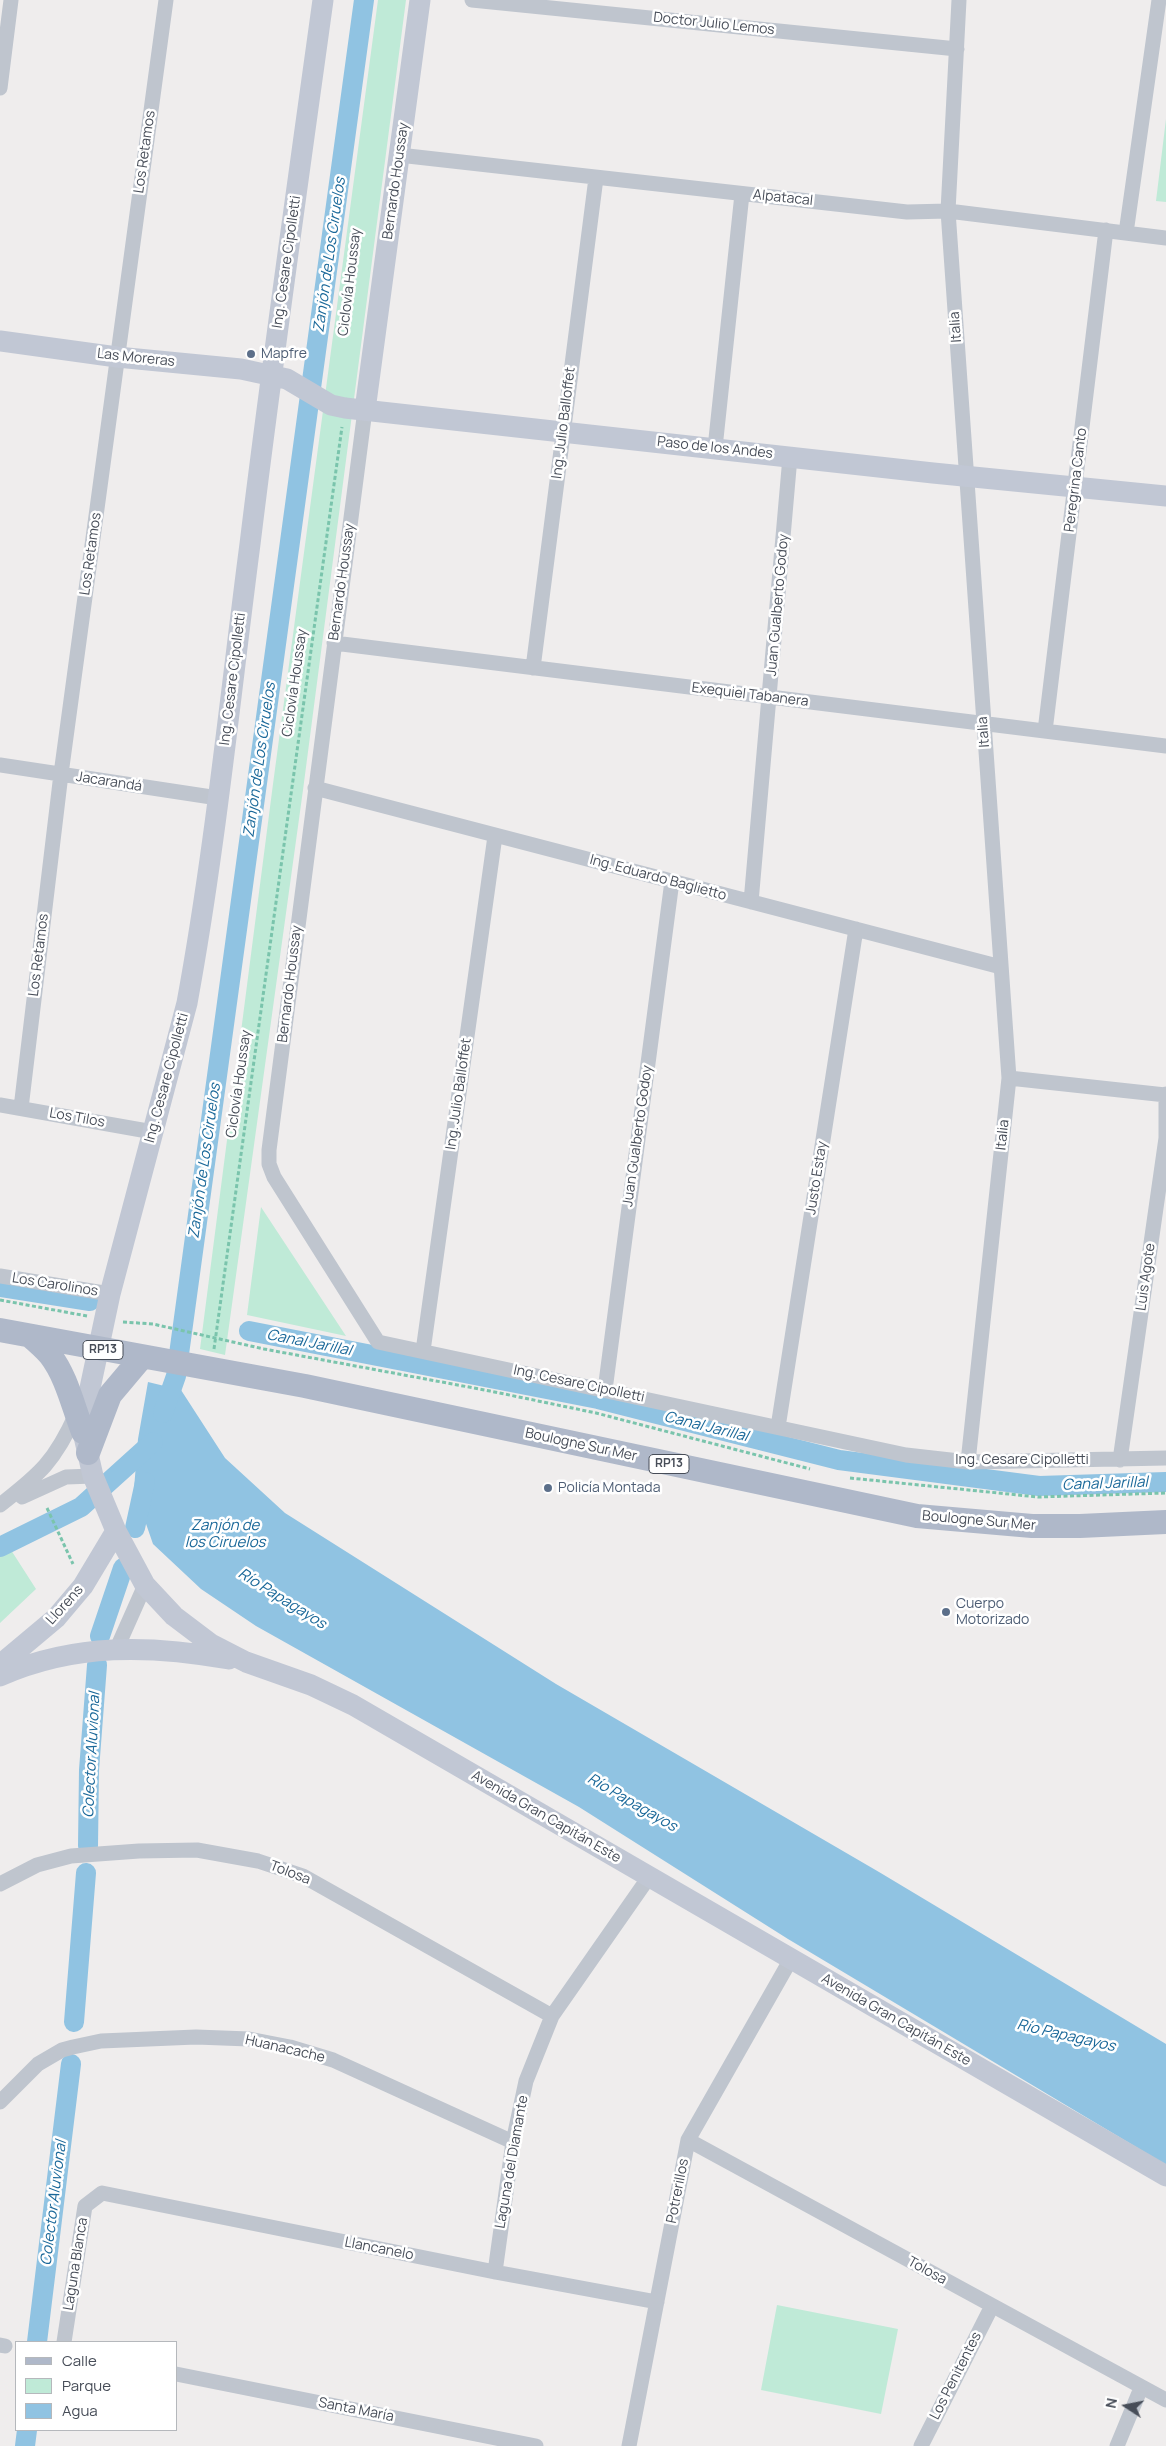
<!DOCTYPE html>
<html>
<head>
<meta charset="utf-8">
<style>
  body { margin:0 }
  #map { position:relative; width:1166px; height:2446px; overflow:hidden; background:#efeded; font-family:Manrope,sans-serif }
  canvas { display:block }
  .legend { position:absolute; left:15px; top:2341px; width:162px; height:90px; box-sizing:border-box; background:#fff; border:1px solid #b5b8bc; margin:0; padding:6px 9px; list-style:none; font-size:15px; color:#474d58 }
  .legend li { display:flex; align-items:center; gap:10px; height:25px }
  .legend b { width:25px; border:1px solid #b5b8bc }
  .north { position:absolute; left:1101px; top:2381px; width:50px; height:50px; -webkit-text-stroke:4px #fff; paint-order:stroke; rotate:281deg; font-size:14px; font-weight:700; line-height:20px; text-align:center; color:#474d58 }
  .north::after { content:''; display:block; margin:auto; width:18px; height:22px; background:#474d58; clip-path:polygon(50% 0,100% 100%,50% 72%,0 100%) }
</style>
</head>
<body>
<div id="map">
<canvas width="1166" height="2446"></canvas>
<ul class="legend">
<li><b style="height:6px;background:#afb8c9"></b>Calle</li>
<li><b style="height:14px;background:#bfead7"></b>Parque</li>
<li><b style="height:14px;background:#90c3e2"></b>Agua</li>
</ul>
<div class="north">N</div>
</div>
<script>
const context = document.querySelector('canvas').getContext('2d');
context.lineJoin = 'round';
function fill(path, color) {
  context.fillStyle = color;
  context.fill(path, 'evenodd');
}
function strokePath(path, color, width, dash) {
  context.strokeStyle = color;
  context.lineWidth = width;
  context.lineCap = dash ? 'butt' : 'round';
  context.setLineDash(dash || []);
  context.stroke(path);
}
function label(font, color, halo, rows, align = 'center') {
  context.font = font + ' Manrope,sans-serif';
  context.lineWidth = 5;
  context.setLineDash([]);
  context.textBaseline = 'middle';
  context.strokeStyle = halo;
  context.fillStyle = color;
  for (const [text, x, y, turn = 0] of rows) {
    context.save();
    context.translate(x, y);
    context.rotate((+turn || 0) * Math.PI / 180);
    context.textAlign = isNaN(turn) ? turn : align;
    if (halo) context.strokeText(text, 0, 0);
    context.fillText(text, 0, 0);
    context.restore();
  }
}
fill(new Path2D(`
  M378,0H406L303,790L225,1355L200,1349L273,784Z
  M1166,119V202L1156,201Z
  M261,1207L346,1336L247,1315Z
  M2,1536L36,1589L0,1623V1537Z
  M777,2305L898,2329L881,2414L761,2390Z`), '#bfead7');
fill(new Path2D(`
  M148,1382L181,1390L225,1458L285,1513L556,1684L879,1872L1166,2044V2165L788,1939L579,1807L256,1626L201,1589L153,1544L134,1489L138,1439Z`), '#90c3e2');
strokePath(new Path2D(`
  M0,1287L90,1301
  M249,1331L598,1399L839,1460L1039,1486L1166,1482
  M163,1413L176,1376L364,0
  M135,1528L145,1482
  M0,1547L81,1507L153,1442
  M100,1636L123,1568
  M88,1846L89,1770L97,1665
  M74,2022L86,1873
  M37,2342L71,2064
  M25,2446L27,2430`), '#90c3e2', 20);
strokePath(new Path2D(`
  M0,1300L87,1316
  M123,1322L153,1324L264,1349L490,1391L596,1413L810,1469
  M214,1349L342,427
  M850,1478L1038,1497L1166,1493
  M47,1508L73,1564`), '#7ac4ac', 3, [4, 2.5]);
strokePath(new Path2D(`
  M472,0L957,49
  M959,0L948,211L1009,1078L968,1462
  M0,88L11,0
  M399,155L907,212L948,211L1166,238
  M1126,233L1159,0
  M365,410L269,1150V1164L274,1177L378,1342L906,1455L968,1462L1166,1458
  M715,448L742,194
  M334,643L1166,746
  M533,668L596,178
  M1045,731L1106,230
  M0,765L218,798
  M315,788L1001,967
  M751,902L790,457
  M1009,1078L1166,1095
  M0,1105L153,1132
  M21,1108L61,774L166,0
  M0,1276L110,1294
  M423,1351L495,836
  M605,1390L672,881
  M778,1427L856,929
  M1120,1460L1166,1138V1094
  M22,1497L66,1477L93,1476
  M0,1505C40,1474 55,1461 76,1414
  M117,1648L145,1585
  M0,1884L37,1865L71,1856L139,1851L197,1850L258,1861L303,1876L552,2016
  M0,2102L38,2064L62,2050L73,2047L101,2041L196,2037L249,2039L290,2047L333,2060L513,2142
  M688,2140L1166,2400
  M495,2272L513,2142L526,2081L552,2016L649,1877
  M64,2342L85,2206L102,2193L495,2272L657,2302
  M0,2345L5,2346
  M176,2374L536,2446
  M629,2446L688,2140L791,1959
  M921,2446L992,2306
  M1117,2446L1141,2388`), '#bfc5ce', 15);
strokePath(new Path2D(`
  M323,0C298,181 272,363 250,544C230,697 215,851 187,1003L110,1294L86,1407L83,1432L93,1476L116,1531L145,1585L174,1616L211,1644L246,1662L311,1685L353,1705L1166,2176
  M0,341L117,357L241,369L287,379L331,405L345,408L933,473L1166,496
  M365,410L420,0
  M0,1665L56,1618L83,1586L116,1531
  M0,1676C75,1643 150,1645 229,1659`), '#c1c7d4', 21);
strokePath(new Path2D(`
  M0,1330L305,1386L917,1516L1032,1526H1080L1166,1522
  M30,1336C37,1342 44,1348 50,1355C67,1377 73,1407 83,1432
  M88,1453L110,1395L142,1357`), '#afb8c9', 24);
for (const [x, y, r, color] of [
  [251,354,5,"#5c6f8a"],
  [548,1488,5,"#5c6f8a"],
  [946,1612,5,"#5c6f8a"]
]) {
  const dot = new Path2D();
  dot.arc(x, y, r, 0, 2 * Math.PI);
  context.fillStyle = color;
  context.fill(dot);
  strokePath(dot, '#fff', 2);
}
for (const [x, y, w] of [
  [103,1350,40],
  [669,1464,40]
]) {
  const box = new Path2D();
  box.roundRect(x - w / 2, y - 9.5, w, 19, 4);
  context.fillStyle = '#fff';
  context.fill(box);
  strokePath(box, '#474d58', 1);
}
label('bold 12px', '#474d58', null, [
  ["RP13",103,1350],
  ["RP13",669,1464]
]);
label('14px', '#474d58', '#fff', [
  ["Doctor Julio Lemos",714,24,6],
  ["Los Retamos",145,152,-82],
  ["Bernardo Houssay",396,181,-82],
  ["Alpatacal",783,198,6],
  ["Ing. Cesare Cipolletti",287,262,-82],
  ["Ciclovía Houssay",350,282,-83],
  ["Italia",956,327,-94],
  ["Las Moreras",136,358,6],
  ["Ing. Julio Balloffet",564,423,-83],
  ["Paso de los Andes",715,448,6],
  ["Peregrina Canto",1076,480,-83],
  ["Los Retamos",91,554,-82],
  ["Bernardo Houssay",342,582,-82],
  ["Juan Gualberto Godoy",778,605,-85],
  ["Ing. Cesare Cipolletti",233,679,-83],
  ["Ciclovía Houssay",295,683,-82],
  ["Exequiel Tabanera",750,695,7],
  ["Italia",984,732,-94],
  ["Jacarandá",109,782,9],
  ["Ing. Eduardo Baglietto",658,878,15],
  ["Los Retamos",39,955,-83],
  ["Bernardo Houssay",290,984,-83],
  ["Ing. Cesare Cipolletti",167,1078,-75],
  ["Ciclovía Houssay",239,1084,-82],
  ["Ing. Julio Balloffet",459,1094,-82],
  ["Los Tilos",77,1118,10],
  ["Italia",1003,1135,-84],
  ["Juan Gualberto Godoy",638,1136,-82],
  ["Justo Estay",817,1178,-81],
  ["Luis Agote",1146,1277,-82],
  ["Los Carolinos",55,1285,9],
  ["Ing. Cesare Cipolletti",579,1384,12],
  ["Boulogne Sur Mer",581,1445,12],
  ["Ing. Cesare Cipolletti",1022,1460],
  ["Boulogne Sur Mer",979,1521,5],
  ["Llorens",65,1605,-48],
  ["Avenida Gran Capitán Este",546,1817,30],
  ["Tolosa",290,1873,21],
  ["Avenida Gran Capitán Este",896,2020,30],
  ["Huanacache",285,2049,13],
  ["Laguna del Diamante",512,2162,-80],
  ["Potrerillos",678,2191,-79],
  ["Llancanelo",379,2249,11],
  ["Laguna Blanca",76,2264,-81],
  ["Tolosa",927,2271,29],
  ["Los Penitentes",956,2376,-63],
  ["Santa María",356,2410,11]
]);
label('14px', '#4e5e75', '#fff', [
  ["Mapfre",261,354],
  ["Policía Montada",558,1488],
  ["Cuerpo",956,1604],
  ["Motorizado",956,1620]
], 'left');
label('italic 15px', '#1a6899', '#fff', [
  ["Zanjón de Los Ciruelos",330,255,-82],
  ["Zanjón de Los Ciruelos",260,760,-82],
  ["Zanjón de Los Ciruelos",205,1161,-82],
  ["Canal Jarillal",309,1343,11],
  ["Canal Jarillal",706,1427,14],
  ["Canal Jarillal",1105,1484,-2],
  ["Zanjón de",225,1526],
  ["los Ciruelos",225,1543],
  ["Río Papagayos",282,1599,32],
  ["Colector Aluvional",92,1755,-87],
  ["Río Papagayos",632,1803,30],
  ["Río Papagayos",1066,2036,13],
  ["Colector Aluvional",54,2203,-83]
]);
</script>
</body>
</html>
